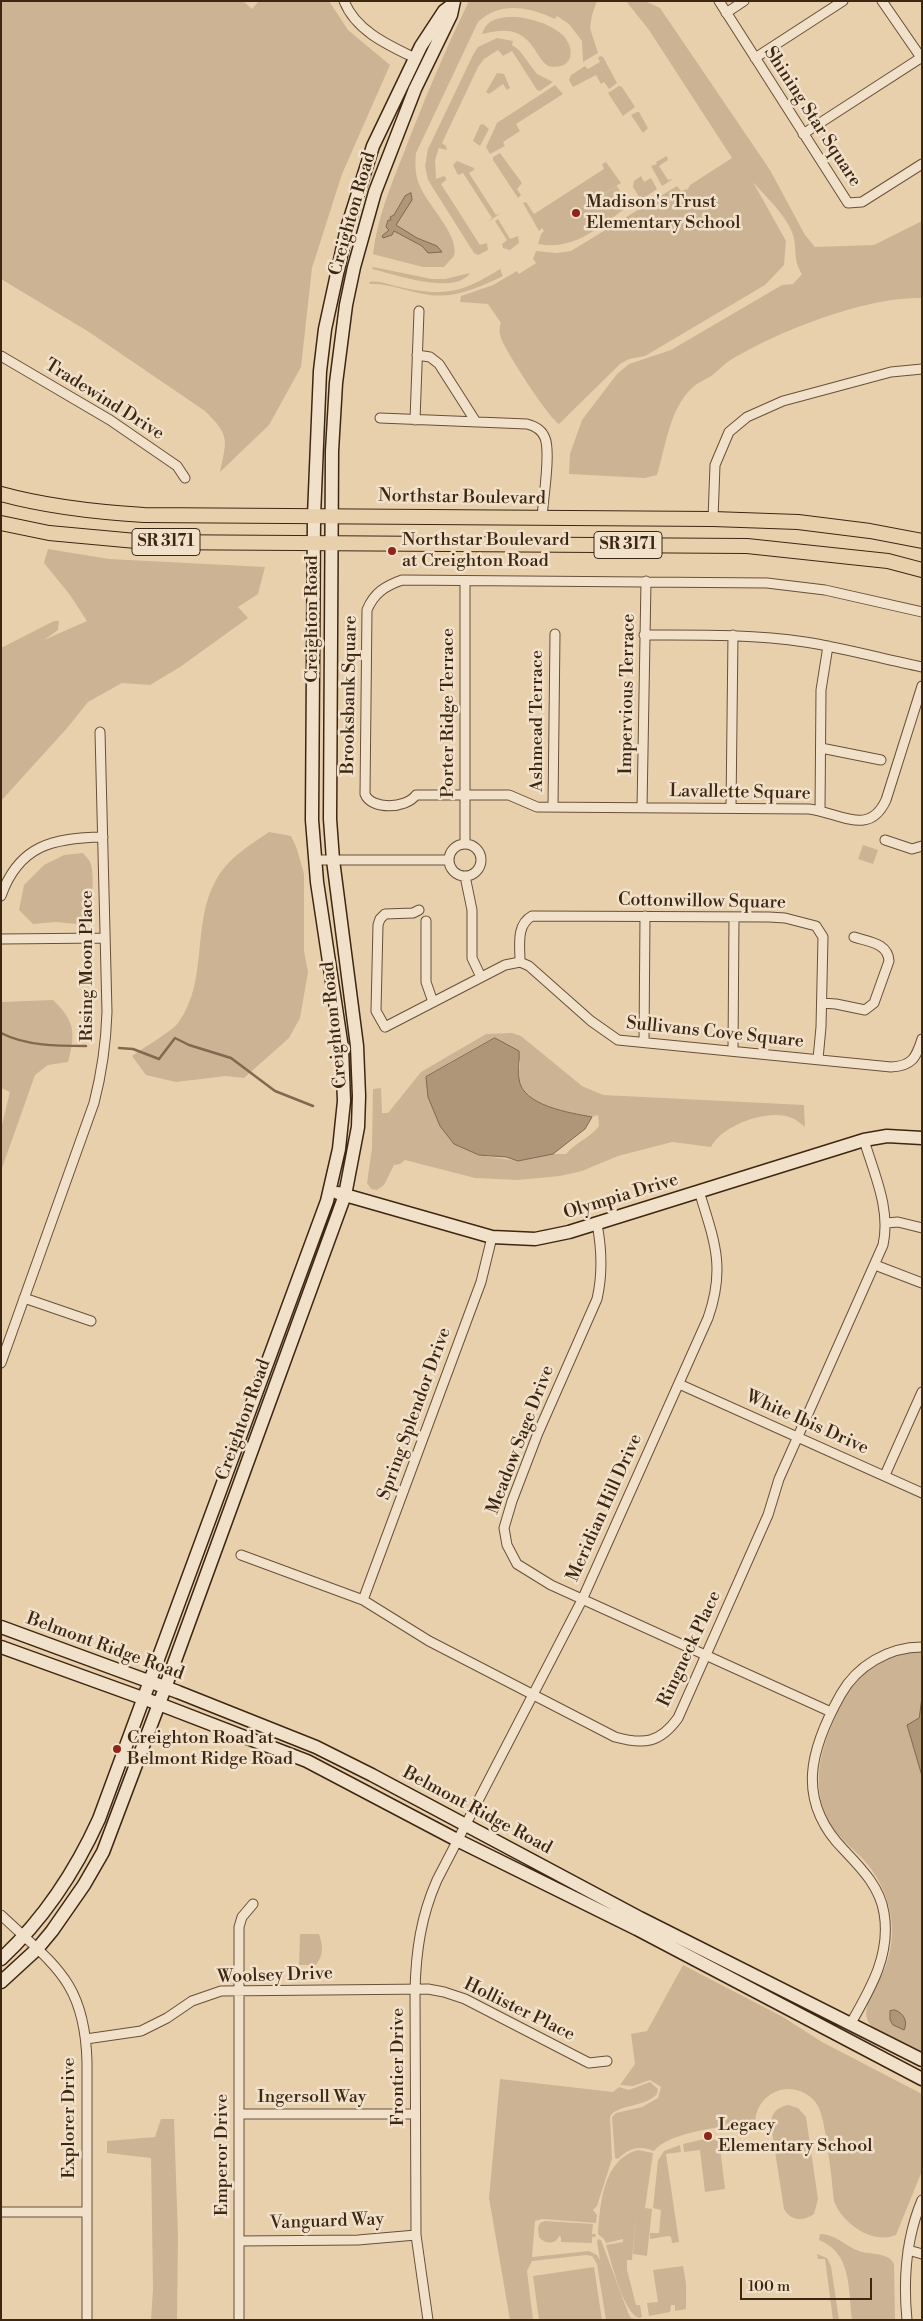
<!DOCTYPE html>
<html>
<head>
<meta charset="utf-8">
<style>
  body { margin:0 }
  #map { position:relative; width:923px; height:2321px; overflow:hidden; background:#e9d0ad; font-family:"Libre Bodoni",serif }
  canvas { display:block }
  .frame { position:absolute; inset:0; border:2px solid #3d2612; pointer-events:none }
  .scale { position:absolute; left:740px; top:2278px; width:132px; height:22px; box-sizing:border-box; border:2px solid #3d2612; border-top:0; padding-left:6px; font-size:15px; line-height:18px; white-space:nowrap; color:#3d2612; -webkit-text-stroke:4px #f1e0ca; paint-order:stroke }
</style>
</head>
<body>
<div id="map">
<canvas width="923" height="2321"></canvas>
<div class="frame"></div>
<div class="scale">100 m</div>
</div>
<script>
const context = document.querySelector('canvas').getContext('2d');
context.lineJoin = 'round';
function fill(path, color) {
  context.fillStyle = color;
  context.fill(path, 'evenodd');
}
function strokePath(path, color, width, dash) {
  context.strokeStyle = color;
  context.lineWidth = width;
  context.lineCap = dash ? 'butt' : 'round';
  context.setLineDash(dash || []);
  context.stroke(path);
}
function label(font, color, halo, rows, align = 'center') {
  context.font = font + ' "Libre Bodoni",serif';
  context.lineWidth = 5;
  context.setLineDash([]);
  context.textBaseline = 'middle';
  context.strokeStyle = halo;
  context.fillStyle = color;
  for (const [text, x, y, turn = 0] of rows) {
    context.save();
    context.translate(x, y);
    context.rotate((+turn || 0) * Math.PI / 180);
    context.textAlign = isNaN(turn) ? turn : align;
    if (halo) context.strokeText(text, 0, 0);
    context.fillText(text, 0, 0);
    context.restore();
  }
}
fill(new Path2D(`
  M1,1H243L252,9L259,1H329L348,30L390,65L342,174L312,268L301,367L269,425L220,472C227,439 230,436 205,411L89,332L1,279Z
  M469,1H597L592,15L590,28L598,53L583,62L582,41L569,24L557,16L555,19C528,7 501,1 478,22L416,153C415,164 415,174 419,184C426,204 460,235 454,256L444,267H423L376,255L373,254C377,220 390,187 403,155C423,103 444,52 469,1Z
  M626,1H645L660,8L770,170L805,235L815,247L874,245L922,221V298C867,296 779,331 732,359C724,364 718,371 711,376C705,380 697,383 692,388C669,410 666,446 657,475L645,478L569,474L570,454L582,420L617,374L629,364L671,350L782,285L793,284L802,274C792,259 798,248 792,232C784,213 766,197 753,182L786,241L784,265L765,285L645,356L629,359L620,364L559,424C548,417 506,352 501,338C499,332 499,328 501,323L488,304L460,302L461,296L493,285L517,271L519,274L536,263L533,259L536,251L556,253L571,251L677,186L681,191L688,189L690,185L732,158L649,30Z
  M517,17C532,19 547,23 559,32C577,45 575,72 548,66C541,61 538,54 533,47C519,27 503,29 482,34C487,17 503,17 517,17Z
  M497,38L513,41L512,45L519,50L537,74L553,82L540,91L537,90L512,51L503,56L498,50L484,59L478,67L442,143L446,146L447,150L439,148L435,160L436,179L444,176L446,178V180L441,184L480,245L487,243L488,250L478,255L474,253L428,180L425,166L428,149L473,55L478,47Z
  M600,56L603,57L617,83L609,89L604,82L601,84L596,75L573,87L569,80L571,75L585,66L588,69L600,62L598,58Z
  M497,73L504,74L510,88L507,90L503,84L489,94L486,92Z
  M555,85L563,94L516,124L520,131L503,142L505,146L490,154L486,147L497,123Z
  M619,86L622,87L635,107L623,116L608,93Z
  M637,112H639L648,128L643,133L631,115Z
  M483,124L489,129L480,146L473,141L480,125Z
  M500,153L522,183L517,189L521,195L518,198L493,160V157Z
  M667,156L668,160L659,166L668,180L673,179L662,186L651,166L657,164L656,162Z
  M457,161L474,168V170L469,173L496,215L501,213L488,222L492,218L463,173L458,175L453,165Z
  M606,162L621,183L577,211L617,186L629,206C599,226 576,251 538,244L541,234L544,231L542,228L539,231L523,203L526,202L534,214L604,169L602,164Z
  M641,176L644,182L651,178L657,189L641,200L633,187L634,181Z
  M498,219L510,239L518,236L519,243L510,250L503,248L502,244L507,240L495,221Z
  M373,267L432,279H445L470,273C455,296 394,274 372,269Z
  M500,269L503,276C478,288 452,300 424,294C406,291 388,283 370,284L369,282C378,280 390,285 400,287C444,297 462,293 500,269Z
  M48,549L109,559L265,567L258,594L238,607L248,618L180,667L150,685L122,683L88,702L68,727L1,801V648L54,621H59L58,630L44,640L87,621L70,595L44,563Z
  M269,832L291,836L297,849L304,874V951L308,972L300,1018L289,1038L244,1078L226,1076L176,1082L146,1075L132,1056C143,1048 171,1032 178,1023C209,981 191,924 216,880C227,859 250,845 269,832Z
  M863,845L878,850L873,864L858,859Z
  M83,853C85,856 89,859 90,862C96,875 91,912 86,925L56,922L33,924L19,910L24,885L44,865L64,855Z
  M53,1000C75,1021 76,1033 68,1062L48,1065L35,1075L1,1171V1129L10,1092L1,1088V1002Z
  M512,1033L521,1036L582,1086L603,1095L804,1105L805,1127C801,1124 797,1120 792,1118C769,1108 722,1125 711,1147L672,1142L618,1156L582,1171L560,1176L518,1180L475,1178L405,1160L400,1164L394,1165L384,1185L377,1190L371,1189L367,1183L372,1148L373,1089L381,1088L382,1113H388L421,1072L486,1034ZM495,1038L520,1062C520,1068 517,1076 519,1082C531,1109 567,1113 592,1117L598,1115L599,1126C590,1138 576,1142 566,1154H553L518,1161L479,1155L426,1077Z
  M922,1652V2053C908,2047 882,2037 872,2027C855,2009 881,1983 886,1965C892,1948 894,1930 890,1912C886,1893 877,1874 863,1859C849,1845 835,1835 826,1816C813,1785 819,1755 832,1725C849,1684 872,1651 922,1652Z
  M300,1934H319C323,1946 324,1954 316,1965H299Z
  M683,1965L783,2017L822,2042L922,2094V2171L896,2235C872,2245 842,2223 834,2201C832,2182 826,2120 818,2106C809,2091 790,2085 775,2092C762,2098 756,2109 755,2122C730,2126 669,2131 654,2151C639,2145 629,2148 618,2159L615,2158L612,2117L616,2113L642,2107L658,2098L661,2087L650,2080L633,2086L620,2085L635,2064L631,2034L647,2031Z
  M500,2079L613,2092L619,2087L629,2090L650,2082L658,2089L657,2094C644,2108 616,2104 610,2117L612,2159L597,2206L593,2210L597,2215L596,2223L542,2219L535,2221L532,2257L589,2251L597,2255L600,2260L597,2242L598,2239L601,2240L629,2315L631,2318L642,2320H606L597,2264L592,2256L586,2255L532,2261L527,2271L533,2320H510L489,2198Z
  M788,2105L798,2108L806,2117L818,2199L814,2214C803,2222 791,2221 784,2209L771,2126C770,2114 777,2107 788,2105Z
  M161,2119H174L178,2236L177,2320H151L153,2288L151,2158L107,2153V2141L155,2137Z
  M713,2137V2140L719,2139L725,2189L705,2192L700,2150L684,2152L683,2144Z
  M680,2145L681,2152L666,2154L679,2242L672,2243L671,2237L669,2236L650,2239V2233H659L661,2210L653,2208L658,2160L664,2151Z
  M638,2150L653,2153L645,2208L652,2209L647,2256L633,2254L637,2207L632,2260H627V2270L636,2305H640L642,2317L639,2318C623,2313 611,2260 606,2245L623,2242V2239L606,2243L604,2239L598,2234C600,2204 603,2159 638,2150Z
  M545,2221L593,2224L592,2234H596L595,2237H592V2243L561,2242V2237L559,2236C556,2245 544,2244 539,2237L538,2228L540,2223Z
  M820,2234C836,2234 845,2246 859,2251C870,2255 889,2252 894,2264L895,2320H852C848,2289 852,2253 819,2240Z
  M817,2254L827,2258L831,2266L839,2320H833L825,2259H818Z
  M683,2266L686,2283V2309L675,2311V2305H671L670,2312L649,2316L647,2303L658,2302L653,2270Z
  M594,2267L602,2320H539L533,2276Z`), '#ccb393');
const water = new Path2D(`
  M411,193L412,200L396,225L417,238L437,246L442,252L428,253L422,246L394,231L392,235L383,238L382,236L389,230L386,227L388,220H391L390,217L394,215L405,196Z
  M495,1038L519,1051C520,1060 517,1070 519,1079C522,1106 571,1113 592,1117L585,1129L553,1154L518,1161L506,1157L479,1155L454,1144L440,1126L428,1097L426,1077Z
  M922,1697V1776L907,1725L919,1718Z
  M895,2010C904,2013 908,2022 904,2030L893,2025L890,2020V2011Z`);
fill(water, '#af9678');
strokePath(water, '#81694f', 1);
strokePath(new Path2D(`
  M1,1033C26,1046 58,1046 86,1046
  M119,1048L133,1049L159,1059L175,1038L189,1045L231,1058L275,1091L313,1106`), '#81694f', 2.5);
const street = new Path2D(`
  M344,1C356,31 388,45 415,58
  M719,1L848,203L862,202L922,164
  M882,1L922,59
  M726,13L744,1
  M755,58L843,1
  M803,134L922,57
  M417,355L430,357L439,364L476,422
  M1,356L110,420L177,466L185,478
  M380,418L527,424C535,426 542,430 545,438C551,453 543,500 542,518
  M415,420L419,311
  M713,519L715,465L729,432L747,417L783,401L891,372L922,369
  M922,612L825,590L767,583L402,580C385,586 374,593 367,610L365,794C371,810 406,809 416,795H509L537,807L809,809C841,813 869,837 886,800L922,686
  M644,635C698,635 752,634 805,642C844,648 883,659 922,667
  M821,748L881,760
  M553,807L555,634
  M642,808L646,581
  M731,808L733,635
  M820,811L821,690L828,646
  M885,840L912,849L922,846
  M465,844V581
  M449 860a16 16 0 1 1 32 0a16 16 0 1 1-32 0Z
  M316,860H449
  M465,876L472,910V958L481,977
  M1,896C19,845 53,838 103,837
  M419,910L413,913L385,914L380,919L378,925L376,1011L385,1027L505,965L520,962L529,966L591,1021L618,1040L891,1067C912,1066 916,1058 922,1039
  M426,921V982L433,1002
  M1,939L105,938
  M520,962C520,945 516,925 532,916L769,917L785,918L816,926L823,937L821,1027L818,1059
  M822,1003L836,1004L865,1010L874,1003L889,961C888,943 869,942 854,937
  M644,1042L645,916
  M733,1051L734,917
  M886,1223L898,1222L922,1228
  M597,1224C602,1250 603,1273 597,1299L538,1433L512,1501L504,1528L507,1545L517,1564L551,1585L831,1712
  M875,1265L922,1283
  M24,1298L91,1321
  M1,1363L94,1103C102,1072 106,1043 107,1012L100,732
  M679,1384L922,1493
  M885,1475L922,1392
  M241,1555L363,1600L429,1641L615,1737C644,1745 660,1743 678,1718L768,1515L779,1479L883,1245C891,1209 874,1174 864,1140
  M363,1600L481,1282L492,1237
  M1,1915C55,1966 85,1982 87,2062V2320
  M851,2023C871,1988 891,1954 884,1913C880,1887 861,1868 844,1850C795,1800 810,1749 841,1694C857,1666 888,1647 922,1647
  M86,2039L141,2031L167,2018L192,2001L221,1991L428,1989L444,1992L465,1999L589,2063L607,2061
  M239,2114H414
  M1,2212H87
  M239,2241L358,2240L416,2235
  M908,2250L922,2254
  M239,2320V1927L242,1917L253,1904
  M428,2320L416,2235L415,1990C416,1951 421,1916 437,1880L582,1600L708,1318C726,1267 714,1240 699,1191
  M907,2320C903,2279 906,2238 922,2200`);
const secondary = new Path2D(`
  M338,1193L492,1237L535,1239L569,1232L864,1140L887,1136L922,1138
  M1,1627L178,1692L316,1747L372,1775L640,1918L922,2060
  M1,1647L159,1704L307,1761L457,1840L637,1929L922,2079
  M1,1959C44,1919 75,1872 99,1819L327,1201L339,1149L344,1101L342,1048L317,882L312,820L314,516L320,371L325,329L347,228L373,146L421,46L444,11L452,5
  M1,1982L37,1949L52,1931L84,1885L103,1852L165,1688L345,1195L358,1127L359,1096L357,1046L333,860L330,819L332,451L336,383L346,305L354,267L375,192L415,89L451,15L454,1`);
const primary = new Path2D(`
  M1,494C48,507 95,512 144,515L713,519L798,522L870,531L922,541
  M1,523L49,533L147,542L747,546L888,561L922,570`);
strokePath(street, '#685039', 11);
strokePath(secondary, '#3d2612', 15);
strokePath(primary, '#3d2612', 16);
strokePath(street, '#f1e0ca', 9);
strokePath(secondary, '#f1e0ca', 12);
strokePath(primary, '#e9d0ad', 14);
for (const [x, y, r, color] of [
  [576,213,5,"#8f2418"],
  [392,551,5,"#8f2418"],
  [117,1749,5,"#8f2418"],
  [708,2136,5,"#8f2418"]
]) {
  const dot = new Path2D();
  dot.arc(x, y, r, 0, 2 * Math.PI);
  context.fillStyle = color;
  context.fill(dot);
  strokePath(dot, '#f1e0ca', 2);
}
for (const [x, y, w] of [
  [166,542,68],
  [628,545,68]
]) {
  const box = new Path2D();
  box.roundRect(x - w / 2, y - 13.5, w, 27, 4);
  context.fillStyle = '#f1e0ca';
  context.fill(box);
  strokePath(box, '#3d2612', 1);
}
label('bold 16px', '#3d2612', null, [
  ["SR 3171",166,542],
  ["SR 3171",628,545]
]);
label('18px', '#3d2612', '#f1e0ca', [
  ["Shining Star Square",812,117,57],
  ["Creighton Road",353,214,-74],
  ["Tradewind Drive",104,400,32],
  ["Northstar Boulevard",462,498,1],
  ["Creighton Road",313,619,-90],
  ["Impervious Terrace",628,694,-89],
  ["Brooksbank Square",350,695,-89],
  ["Porter Ridge Terrace",449,713,-90],
  ["Ashmead Terrace",538,721,-90],
  ["Lavallette Square",740,793,1],
  ["Cottonwillow Square",702,902,1],
  ["Rising Moon Place",88,966,-90],
  ["Creighton Road",335,1025,-96],
  ["Sullivans Cove Square",715,1033,6],
  ["Olympia Drive",621,1197,-17],
  ["Spring Splendor Drive",415,1414,-70],
  ["Creighton Road",244,1420,-70],
  ["White Ibis Drive",807,1423,24],
  ["Meadow Sage Drive",521,1440,-69],
  ["Meridian Hill Drive",605,1508,-66],
  ["Belmont Ridge Road",105,1647,20],
  ["Ringneck Place",690,1649,-65],
  ["Belmont Ridge Road",477,1811,28],
  ["Woolsey Drive",275,1976,-2],
  ["Hollister Place",519,2010,26],
  ["Frontier Drive",399,2067,-90],
  ["Ingersoll Way",312,2098],
  ["Explorer Drive",70,2118,-90],
  ["Emperor Drive",223,2155,-90],
  ["Vanguard Way",327,2222,-2]
]);
label('18px', '#3d2612', '#f1e0ca', [
  ["Madison's Trust",586,203],
  ["Elementary School",586,224],
  ["Northstar Boulevard",402,541],
  ["at Creighton Road",402,562],
  ["Creighton Road at",127,1739],
  ["Belmont Ridge Road",127,1760],
  ["Legacy",718,2126],
  ["Elementary School",718,2147]
], 'left');
</script>
</body>
</html>
